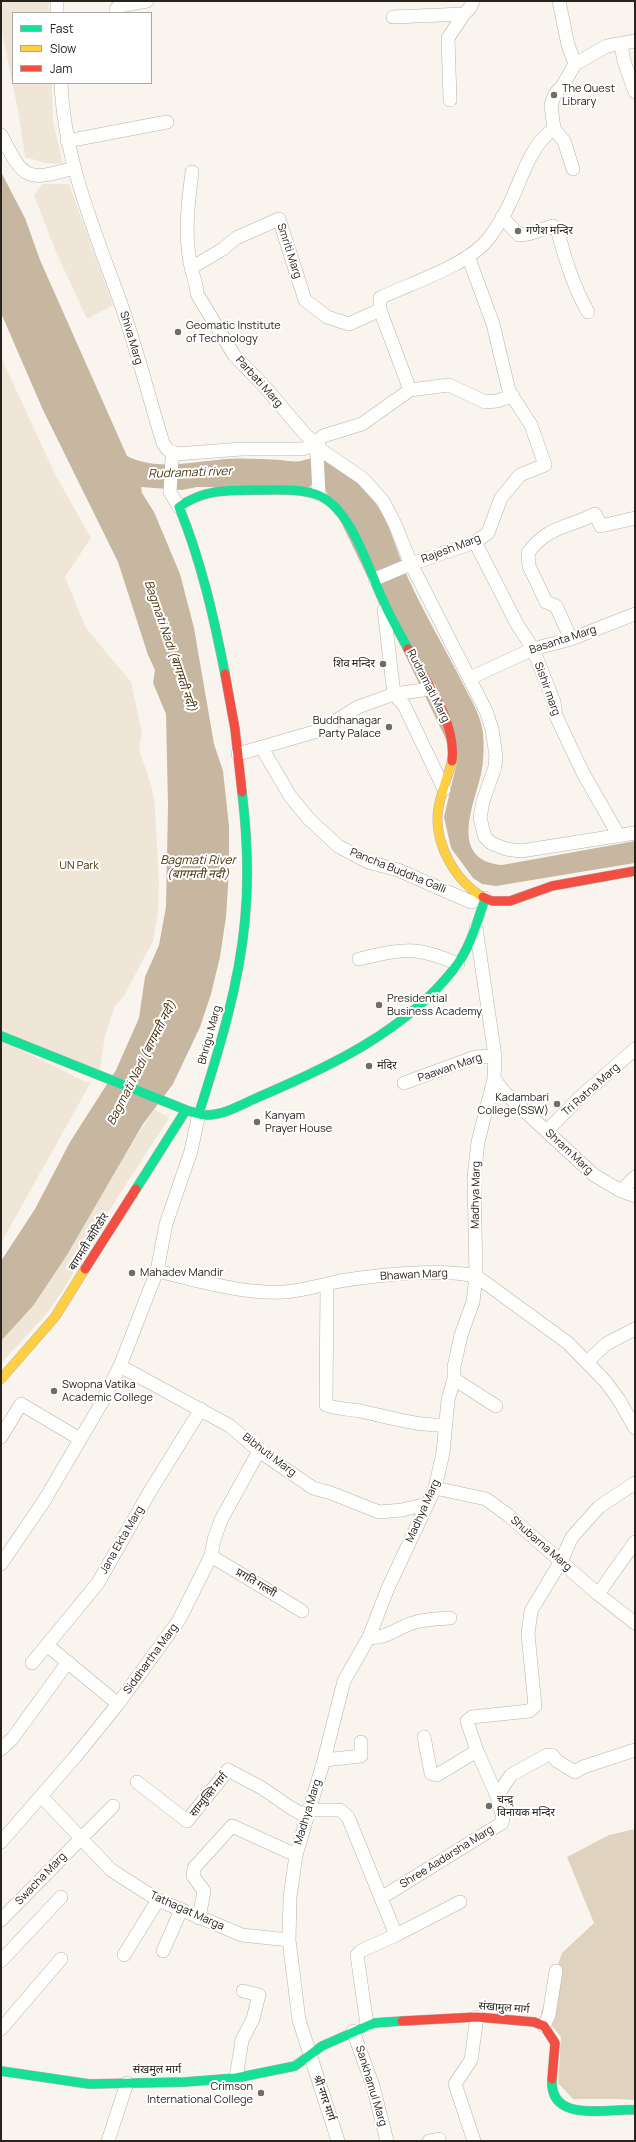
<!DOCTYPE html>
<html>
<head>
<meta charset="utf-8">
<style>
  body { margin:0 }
  #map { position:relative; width:636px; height:2142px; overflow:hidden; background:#f9f5ee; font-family:Manrope,sans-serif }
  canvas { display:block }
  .frame { position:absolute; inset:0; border:2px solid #28231c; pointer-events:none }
  .legend { position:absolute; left:12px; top:12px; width:140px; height:72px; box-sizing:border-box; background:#fff; border:1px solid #a9a7a4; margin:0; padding:5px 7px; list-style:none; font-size:12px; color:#28231c }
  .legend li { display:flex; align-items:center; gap:8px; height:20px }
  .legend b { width:20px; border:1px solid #a9a7a4 }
</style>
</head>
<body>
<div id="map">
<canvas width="636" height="2142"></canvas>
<div class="frame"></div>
<ul class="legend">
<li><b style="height:5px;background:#16e098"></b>Fast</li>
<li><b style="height:5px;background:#ffcf43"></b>Slow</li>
<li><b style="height:5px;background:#f24e42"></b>Jam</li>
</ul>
</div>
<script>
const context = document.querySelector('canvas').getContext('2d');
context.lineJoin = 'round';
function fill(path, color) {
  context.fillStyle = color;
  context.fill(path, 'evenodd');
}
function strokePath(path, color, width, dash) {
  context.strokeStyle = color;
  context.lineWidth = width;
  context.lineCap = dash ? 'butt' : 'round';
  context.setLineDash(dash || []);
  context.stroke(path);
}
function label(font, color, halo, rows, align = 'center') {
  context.font = font + ' Manrope,"Noto Sans Devanagari",sans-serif';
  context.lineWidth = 4;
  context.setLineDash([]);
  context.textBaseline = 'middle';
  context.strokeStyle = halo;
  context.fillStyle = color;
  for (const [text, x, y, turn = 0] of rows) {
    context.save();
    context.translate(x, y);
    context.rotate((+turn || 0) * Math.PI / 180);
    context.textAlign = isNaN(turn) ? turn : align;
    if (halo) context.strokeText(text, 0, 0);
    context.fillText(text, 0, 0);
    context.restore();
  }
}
fill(new Path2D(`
  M1,1H49V13H13V83H52L53,121L63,164L46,163L25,157L19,116L1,27Z
  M42,184H69L113,305L87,319L56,252L34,195Z
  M1,357L55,474L91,538L65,577L86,628L131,682L142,733L139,749L152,788L155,807L159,883L158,911L153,941L124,996L115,1006L105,1035L100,1070L1,1031Z
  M1,1040L90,1084L1,1243Z
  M154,1109L169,1118L103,1220L64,1289L44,1317L1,1363V1341L33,1306L67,1255L125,1155Z`), '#efe6d7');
fill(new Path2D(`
  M635,1829V2100L617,2099H573L558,2083L561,2037L541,2013L562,1953L594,1923L567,1857L609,1835Z`), '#dfd2be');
fill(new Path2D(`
  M1,172L25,218L40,260L127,456C154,470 187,463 217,460C238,457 259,459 281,460C287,461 295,462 301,461C306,460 313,457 318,458C346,465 370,491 383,515C393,535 399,557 408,578C425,615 446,650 464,686C472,701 481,717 483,733C484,747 484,761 481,774C474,805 448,860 502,865L635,841V863L496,886L482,884L473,878L451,848L444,817L457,762L324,487L312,483L310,487H197L182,490L141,487L142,493L154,512L180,574L194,628L214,744L223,771L229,826V871L226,917L220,957L211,994L200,1027L173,1084L143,1124L67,1255L33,1306L1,1341V1261L35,1209L70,1142L116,1070L139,1018L145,977L159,945L166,907L168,805L166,714L153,683L155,670L148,655L118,562L43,410L1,313Z`), '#c7b7a0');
const street = new Path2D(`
  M57,1V13
  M559,1L568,45L575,64
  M116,13V9L119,6L147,1
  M393,17L464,14L470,8L473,1
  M621,45L624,61L635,92
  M61,83C64,160 95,232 121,304C137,350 149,397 163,443L167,449L176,454L242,449H303L314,445L323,436L362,424L410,390L449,385L485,402L497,401L513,396
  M450,100L448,38L464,14
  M554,129L564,141L573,169
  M1,135C24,179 25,182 74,168
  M67,141L167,122
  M192,172C188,203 184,236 191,267C193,277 197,284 197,294L234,355L264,386L304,433L325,453L362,478L383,501L395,524L411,564L486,711L492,729L496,756L495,767L483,801L480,818L485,837L491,843L506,849L521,851L635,833
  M502,217L519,235L528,234L553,226L557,229C565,258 573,286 588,312
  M191,268L223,249L236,238L279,219L305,300L327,317L349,324L380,310
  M410,390L380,310V298C411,283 469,265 489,238C497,227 505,214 511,201C522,177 531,144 554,129L551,105L555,94L563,85L575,64L607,46L635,41
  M314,445L317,454L319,494
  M176,454L172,459L170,492L179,507
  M475,542L517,624L533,649L554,702L556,716L583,773L619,836
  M375,579L411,564L475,542L488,533L501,498L520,475L545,465L531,425L509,391L493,324L468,256
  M384,610L394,694L404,705L444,789
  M571,639L556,606L546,602L529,566L528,553C547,526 568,528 595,514L601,526L635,518
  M470,678L533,649L571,639L635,614
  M262,748L290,796L309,819L338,846L368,862L398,870L471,902L485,898
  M238,754L321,730L358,707L394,694L430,689
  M359,959C403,949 415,945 458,964
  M494,1079L505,1093L594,1175L621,1191L635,1196
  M404,1083L475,1057L495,1056
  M547,1131L578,1099L635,1049
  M621,1191L635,1177
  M157,1271C198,1280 240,1294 283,1292C302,1291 321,1285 340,1281C377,1275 440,1268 476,1276L568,1343L605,1381L619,1400L635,1428
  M327,1284L326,1405C337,1409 349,1409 360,1411C388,1417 417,1426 446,1425
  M587,1362L606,1344L635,1329
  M120,1366L230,1426L259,1451L313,1488L331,1493L379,1512L402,1510L427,1504
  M454,1379L496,1406
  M1,1437L21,1404L80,1439
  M435,1488L486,1499L508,1515L598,1594L635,1623
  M211,1556L302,1611
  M1,1564L44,1501L101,1404L120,1366L157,1271L166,1224L191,1151L199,1113
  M598,1594L635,1542
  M369,1637C385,1640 398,1627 413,1623C424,1619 438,1619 450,1618
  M48,1646L118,1704
  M32,1663L98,1583L149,1493L201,1409
  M424,1737L431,1773L437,1775L477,1751
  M1,1749L12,1739L68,1662
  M324,1760L361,1756V1742
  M137,1782L187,1821L228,1770L262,1788L291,1808L306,1816
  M41,1796L111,1870L158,1900L242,1935L289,1940
  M497,1796L477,1751L467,1721L472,1717L529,1711L535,1706L528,1634L531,1611L561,1561L572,1537L599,1507L635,1483
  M308,1810H340L348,1817L381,1898
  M1,1842L75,1757L118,1704L179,1620L211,1556L214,1540L221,1520L259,1451
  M199,1918L204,1891L193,1876L194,1868L232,1826L296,1855
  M1,1920L113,1806
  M396,1935L460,1902
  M163,1951L181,1910
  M124,1955L158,1900
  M1,1961L61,1897
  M367,2025L357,1955L361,1951L396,1935L381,1898L502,1823L503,1818L497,1796L511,1775L547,1755H552L557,1761L575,1772L583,1767L635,1750
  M544,2026L549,2015L556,1971
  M1,2029L61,1959
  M353,2031L373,2086L387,2141
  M236,2078L242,2040L253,2019L259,1995L243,1991
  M108,2141L127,2083
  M338,2141L299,2020L289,1940L290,1897L296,1855L324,1760L344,1681L369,1637L388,1588L435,1488L443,1453L448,1400L454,1379V1367L461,1335L473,1302L476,1276L474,1177L478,1142L494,1079L495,1056L476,928
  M429,2141L439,2139
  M474,2141L455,2084L471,2060L477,2017`);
const fast = new Path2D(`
  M225,674C214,618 201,560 179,507C202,490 226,490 254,490C272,490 304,488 320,496C352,510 369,571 383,600C390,617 400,633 408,649
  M1,1036L186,1110C193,1112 200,1115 207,1115C225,1115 244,1103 261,1096C331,1066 405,1031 453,970C470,949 477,923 485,898
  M199,1113C219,1050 239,986 245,920C249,878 247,834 242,792
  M136,1189L186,1110
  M1,2071L89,2084L185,2082L236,2078L295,2066L322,2046L374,2023L402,2021
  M552,2079C549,2124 607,2108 635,2110`);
const slow = new Path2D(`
  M452,761C448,777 440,794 438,811C434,843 455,881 483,897
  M1,1379L55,1317L85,1269`);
const jam = new Path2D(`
  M408,649C426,682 457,722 452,761
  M225,674L235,729L242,792
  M483,897L492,901H510L552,886L635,871
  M85,1269L136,1189
  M402,2021L477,2017L534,2022L544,2026L555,2043L552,2079`);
strokePath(street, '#b7b3ac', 14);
strokePath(fast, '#b7b3ac', 10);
strokePath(slow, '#b7b3ac', 10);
strokePath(jam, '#b7b3ac', 10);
strokePath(street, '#fefefc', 13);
strokePath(fast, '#16e098', 9);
strokePath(slow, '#ffcf43', 9);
strokePath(jam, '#f24e42', 9);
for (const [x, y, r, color] of [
  [554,95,4,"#716c66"],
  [518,231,4,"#716c66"],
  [178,332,4,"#716c66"],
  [383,664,4,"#716c66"],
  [389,727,4,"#716c66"],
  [379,1005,4,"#716c66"],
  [369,1066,4,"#716c66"],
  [557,1104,4,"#716c66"],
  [257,1122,4,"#716c66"],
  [132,1273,4,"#716c66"],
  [54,1391,4,"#716c66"],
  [489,1806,4,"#716c66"],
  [261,2093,4,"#716c66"]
]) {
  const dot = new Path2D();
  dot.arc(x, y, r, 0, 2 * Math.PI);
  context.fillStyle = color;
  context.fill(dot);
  strokePath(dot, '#fff', 1.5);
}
label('11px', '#28231c', '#fff', [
  ["The Quest",562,89],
  ["Library",562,102],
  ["गणेश मन्दिर",526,231],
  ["Geomatic Institute",186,326],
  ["of Technology",186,339],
  ["शिव मन्दिर",375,664,"right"],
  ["Buddhanagar",381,721,"right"],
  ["Party Palace",381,734,"right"],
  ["Presidential",387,999],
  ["Business Academy",387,1012],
  ["मंदिर",377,1066],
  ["Kadambari",549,1098,"right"],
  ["College(SSW)",549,1111,"right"],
  ["Kanyam",265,1116],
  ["Prayer House",265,1129],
  ["Mahadev Mandir",140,1273],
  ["Swopna Vatika",62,1385],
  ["Academic College",62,1398],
  ["चन्द्र्",497,1800],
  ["विनायक मन्दिर",497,1813],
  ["Crimson",253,2087,"right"],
  ["International College",253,2100,"right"]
], 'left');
label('11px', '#28231c', '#fff', [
  ["Smriti Marg",289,251,72],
  ["Shiva Marg",131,338,73],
  ["Parbati Marg",259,382,48],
  ["Rajesh Marg",451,549,-21],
  ["Basanta Marg",563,640,-18],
  ["Rudramati Marg",428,686,63],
  ["Sishir marg",547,689,70],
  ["Pancha Buddha Galli",398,871,22],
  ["Bhrigu Marg",210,1035,-75],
  ["Paawan Marg",450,1068,-19],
  ["Tri Ratna Marg",591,1090,-42],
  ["Shram Marg",569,1152,43],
  ["Madhya Marg",476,1195,-89],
  ["बागमती कोरिडोर",89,1242,-58],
  ["Bhawan Marg",414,1275,-3],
  ["Bibhuti Marg",269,1455,37],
  ["Madhya Marg",423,1511,-66],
  ["Jana Ekta Marg",122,1540,-60],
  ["Shubarna Marg",541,1544,41],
  ["प्रगति गल्ली",256,1583,31],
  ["Siddhartha Marg",151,1659,-54],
  ["साम्युक्ति मार्ग",209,1795,-51],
  ["Madhya Marg",308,1812,-73],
  ["Shree Aadarsha Marg",447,1857,-32],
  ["Swacha Marg",41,1879,-46],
  ["Tathagat Marga",187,1911,24],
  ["संखामुल मार्ग",504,2008,4],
  ["संखमुल मार्ग",157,2070],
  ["Sankhamul Marg",371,2086,73],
  ["श्री नगर मार्ग",324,2098,71]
]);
label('11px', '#473107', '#fff', [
  ["UN Park",79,866]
]);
label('italic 12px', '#4a340b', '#fff', [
  ["Rudramati river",190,473,-2],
  ["Bagmati Nadi (बागमती नदी)",170,646,71],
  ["Bagmati River",198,861],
  ["(बागमती नदी)",198,875],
  ["Bagmati Nadi (बागमती नदी)",142,1063,-63]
]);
</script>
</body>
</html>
